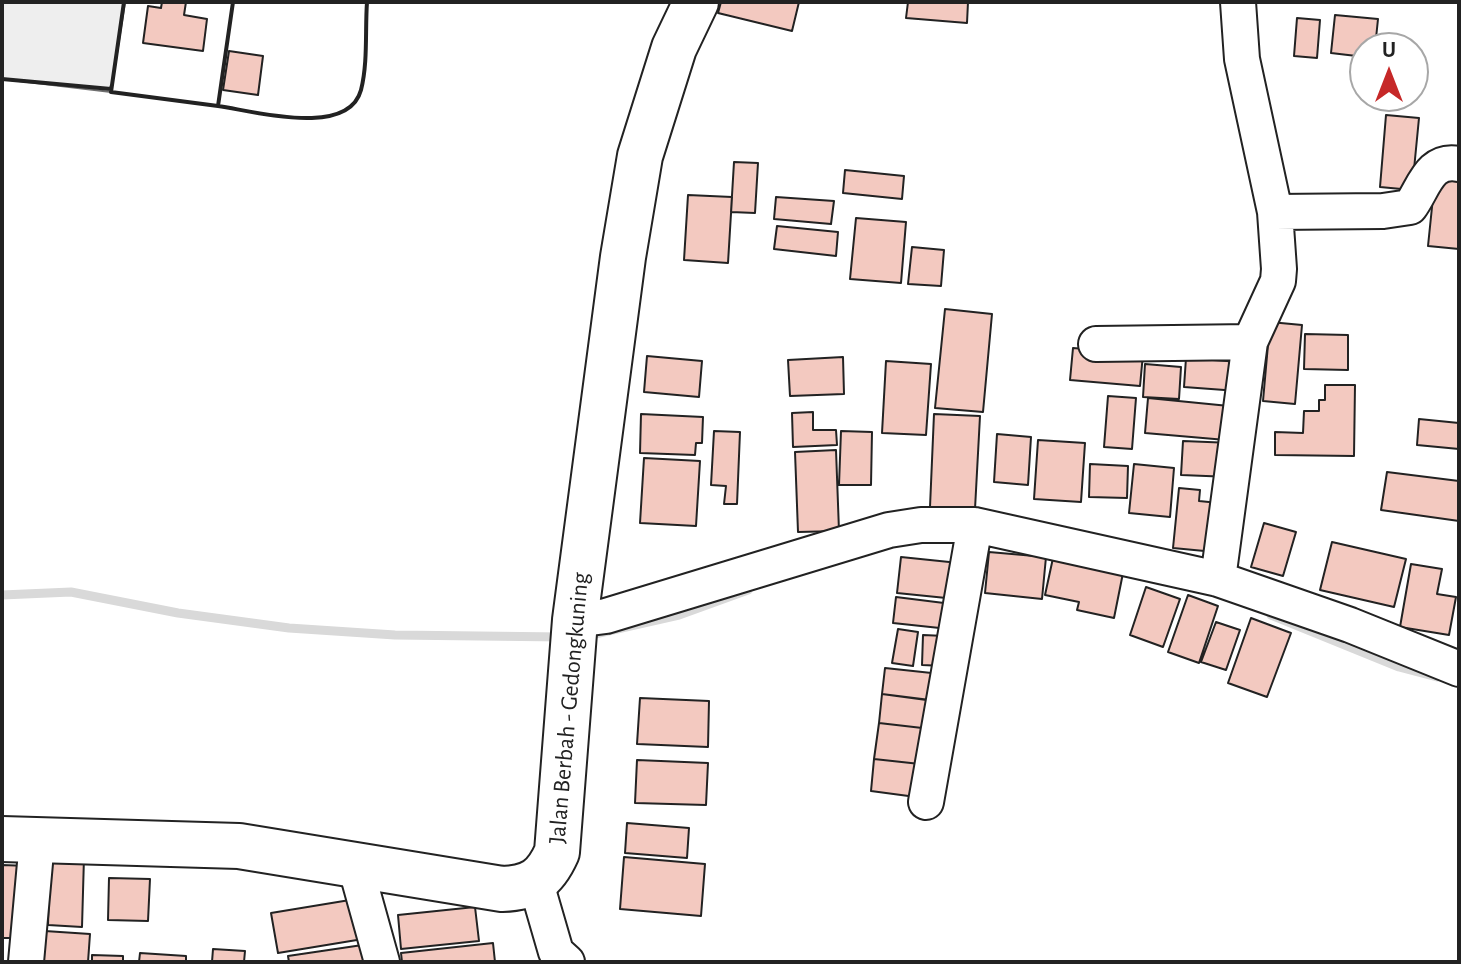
<!DOCTYPE html>
<html>
<head>
<meta charset="utf-8">
<style>
  body { margin:0 }
  #map { position:relative; width:1461px; height:964px; overflow:hidden; background:#fff; font-family:"Alegreya Sans",sans-serif }
  canvas { display:block }
  .frame { position:absolute; inset:0; border:4px solid #222; pointer-events:none }
  .north { position:absolute; left:1349px; top:32px; width:80px; height:80px; box-sizing:border-box; background:#fff; border:2px solid #a7a7a7; border-radius:50%; rotate:0deg; font-size:22px; font-weight:700; line-height:32px; text-align:center; color:#222 }
  .north::after { content:''; display:block; margin:auto; width:28px; height:36px; background:#c62828; clip-path:polygon(50% 0,100% 100%,50% 72%,0 100%) }
</style>
</head>
<body>
<div id="map">
<canvas width="1461" height="964"></canvas>
<div class="frame"></div>
<div class="north">U</div>
</div>
<script>
const context = document.querySelector('canvas').getContext('2d');
context.lineJoin = 'round';
function fill(path, color) {
  context.fillStyle = color;
  context.fill(path, 'evenodd');
}
function strokePath(path, color, width, dash) {
  context.strokeStyle = color;
  context.lineWidth = width;
  context.lineCap = dash ? 'butt' : 'round';
  context.setLineDash(dash || []);
  context.stroke(path);
}
function label(font, color, halo, rows, align = 'center') {
  context.font = font + ' "Alegreya Sans",sans-serif';
  context.lineWidth = 6;
  context.setLineDash([]);
  context.textBaseline = 'middle';
  context.strokeStyle = halo;
  context.fillStyle = color;
  for (const [text, x, y, turn = 0] of rows) {
    context.save();
    context.translate(x, y);
    context.rotate((+turn || 0) * Math.PI / 180);
    context.textAlign = isNaN(turn) ? turn : align;
    if (halo) context.strokeText(text, 0, 0);
    context.fillText(text, 0, 0);
    context.restore();
  }
}
const green = new Path2D(`
  M2,2H125L111,92L2,79Z`);
fill(green, '#eee');
strokePath(green, '#6f6f6f', 2);
strokePath(new Path2D(`
  M2,595L71,592L178,613L289,628L395,635L563,637
  M1271,615L1399,667L1437,677
  M586,636L679,615L748,590`), '#d9d9d9', 9);
const building = new Path2D(`
  M162,2H186L184,15L207,19L203,51L143,43L148,6L161,8Z
  M721,2H799L792,31L718,13Z
  M908,2H968L967,23L906,18Z
  M1335,15L1378,19L1375,48H1365V57L1331,53Z
  M1297,18L1320,20L1317,58L1294,56Z
  M229,51L263,56L258,95L223,90Z
  M1386,115L1419,118L1412,190L1380,187Z
  M734,162L758,163L755,213L731,212Z
  M845,170L904,176L902,199L843,193Z
  M1435,178L1459,180V249L1428,246Z
  M688,195L732,197L728,263L684,260Z
  M776,197L834,201L831,224L774,219Z
  M856,218L906,222L901,283L850,279Z
  M777,226L838,232L836,256L774,249Z
  M912,247L944,250L941,286L908,284Z
  M945,309L992,314L983,412L935,408Z
  M1270,322L1302,325L1295,404L1263,401Z
  M1305,334L1348,335V370L1304,369Z
  M1073,348L1143,354L1140,386L1070,380Z
  M647,356L702,361L699,397L644,392Z
  M843,357L844,394L790,396L788,360Z
  M1186,358L1240,362L1238,391L1184,387Z
  M886,361L931,364L926,435L882,433Z
  M1145,364L1181,367L1179,399L1143,397Z
  M1325,385H1355L1354,456L1275,455V432L1303,433L1304,411H1319V400H1325Z
  M1108,396L1136,398L1132,449L1104,447Z
  M1148,398L1229,406L1226,440L1145,433Z
  M813,412V430H836L837,445L793,447L792,413Z
  M641,414L703,417L702,443H696L695,455L640,453Z
  M934,414L980,416L975,509L930,507Z
  M1419,419L1459,423V449L1417,445Z
  M714,431L740,432L737,504H724L726,486L711,485Z
  M841,431L872,432L871,485H839Z
  M997,434L1031,437L1028,485L994,482Z
  M1038,440L1085,443L1081,502L1034,499Z
  M1183,441L1232,443L1231,477L1181,475Z
  M836,450L839,531L798,532L795,452Z
  M644,458L700,461L696,526L640,523Z
  M1090,464L1128,466L1127,498L1089,497Z
  M1134,464L1174,468L1170,517L1129,513Z
  M1387,472L1459,481V521L1381,510Z
  M1179,488L1200,490L1199,501L1219,503L1215,552L1173,548Z
  M1264,523L1296,532L1283,576L1251,567Z
  M1332,542L1406,559L1394,607L1320,590Z
  M989,552L1046,557L1042,599L985,593Z
  M901,557L959,563L956,599L897,593Z
  M1053,558L1123,573L1114,618L1077,610L1079,602L1045,595Z
  M1411,564L1442,569L1437,594L1456,597L1449,635L1400,627Z
  M1146,587L1180,599L1163,647L1130,635Z
  M1188,595L1218,606L1199,663L1168,652Z
  M896,597L952,604L949,629L893,623Z
  M1251,618L1291,633L1267,697L1228,683Z
  M1216,622L1240,630L1226,670L1201,662Z
  M898,629L918,632L913,666L892,663Z
  M923,635L945,636L944,666L922,665Z
  M885,668L941,674L938,701L882,694Z
  M882,694L934,701L931,729L879,723Z
  M640,698L709,701L708,747L637,744Z
  M879,723L931,729L920,764L874,759Z
  M874,759L920,764L916,797L871,791Z
  M637,760L708,763L706,805L635,803Z
  M627,823L689,828L687,858L625,853Z
  M50,855L84,857L82,927L48,925Z
  M624,857L705,864L701,916L620,909Z
  M2,865L29,866L26,938H2Z
  M109,878L150,879L148,921L108,920Z
  M362,898L369,938L278,953L271,913Z
  M475,907L479,941L401,949L398,915Z
  M45,931L90,934L88,962H43Z
  M376,943L378,962H289L288,956Z
  M493,943L495,962H402L401,953Z
  M213,949L245,951L244,962H212Z
  M140,953L186,956V962H139Z
  M92,955L123,956V962H92Z`);
fill(building, '#f3c9c0');
strokePath(building, '#222', 2);
const minor = new Path2D(`
  M1275,212L1383,211L1410,207C1424,188 1429,158 1459,164
  M1096,344L1250,342
  M1218,579L1250,342L1278,281L1279,269L1275,212L1242,59L1238,2
  M575,620L606,616L889,530L921,525H975L1218,579L1350,625L1459,669
  M926,802L975,525
  M355,865L382,962
  M536,883L556,952L567,962
  M26,962L37,841`);
const major = new Path2D(`
  M2,839L239,846L502,889C532,888 545,879 557,852L575,620L623,257L640,156L674,48L696,2`);
strokePath(minor, '#222', 38);
strokePath(major, '#222', 48);
strokePath(minor, '#fff', 34);
strokePath(major, '#fff', 44);
strokePath(new Path2D(`
  M124,2L111,92L218,106
  M233,2L218,106C254,111 348,138 361,90C368,63 365,30 367,2
  M2,79L111,89L112,85`), '#222', 4);
label('24px', '#222', '#fff', [
  ["Jalan Berbah - Gedongkuning",569,708,-85]
]);
</script>
</body>
</html>
